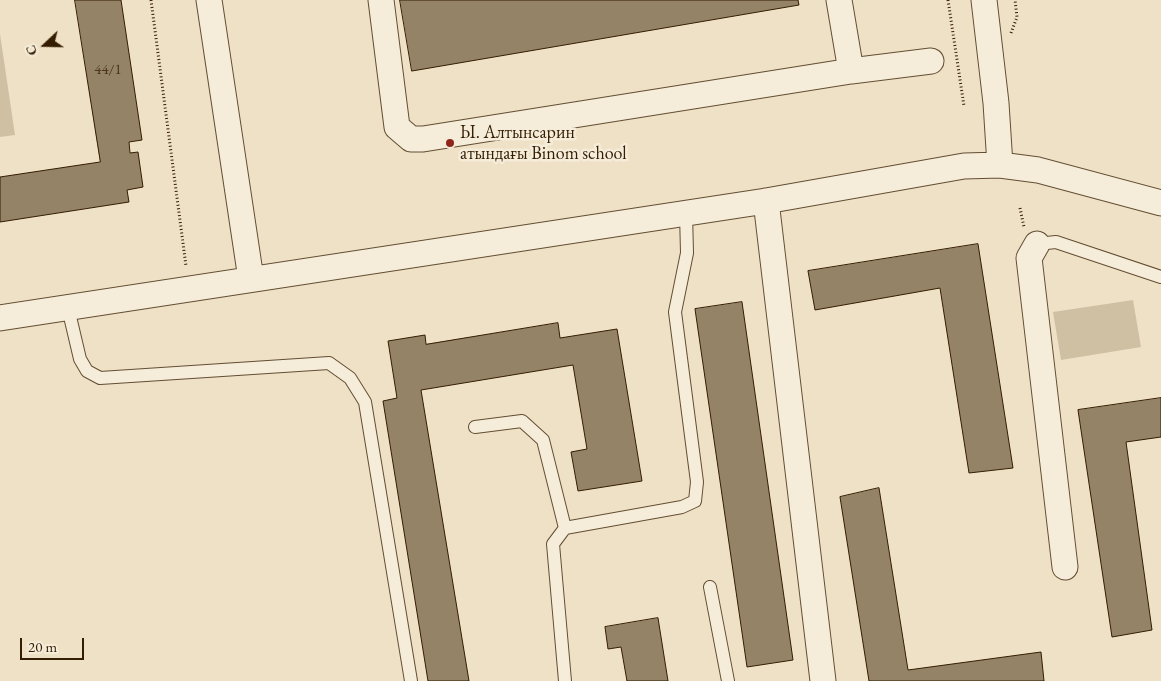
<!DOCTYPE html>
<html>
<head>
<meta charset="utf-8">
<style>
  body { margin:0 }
  #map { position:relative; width:1161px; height:681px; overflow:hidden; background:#efe1c6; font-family:"EB Garamond",serif }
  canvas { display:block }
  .north { position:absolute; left:20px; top:20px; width:50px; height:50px; -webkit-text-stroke:4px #f5ecda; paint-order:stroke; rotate:249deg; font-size:14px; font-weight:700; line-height:20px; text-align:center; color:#341d00 }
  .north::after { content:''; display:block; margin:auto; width:18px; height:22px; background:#341d00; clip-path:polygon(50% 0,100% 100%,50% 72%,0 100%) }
  .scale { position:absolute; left:20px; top:638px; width:64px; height:22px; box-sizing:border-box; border:2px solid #341d00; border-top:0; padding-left:6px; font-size:15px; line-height:18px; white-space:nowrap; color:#341d00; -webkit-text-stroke:4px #f5ecda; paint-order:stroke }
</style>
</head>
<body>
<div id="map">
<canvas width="1161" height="681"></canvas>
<div class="north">С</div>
<div class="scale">20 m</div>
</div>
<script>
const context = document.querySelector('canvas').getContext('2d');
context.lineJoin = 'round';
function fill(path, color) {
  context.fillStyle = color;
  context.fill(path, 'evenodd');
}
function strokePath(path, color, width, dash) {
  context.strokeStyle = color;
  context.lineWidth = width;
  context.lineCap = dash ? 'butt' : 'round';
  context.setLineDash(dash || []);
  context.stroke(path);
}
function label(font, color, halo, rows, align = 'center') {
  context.font = font + ' "EB Garamond",serif';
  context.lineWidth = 5;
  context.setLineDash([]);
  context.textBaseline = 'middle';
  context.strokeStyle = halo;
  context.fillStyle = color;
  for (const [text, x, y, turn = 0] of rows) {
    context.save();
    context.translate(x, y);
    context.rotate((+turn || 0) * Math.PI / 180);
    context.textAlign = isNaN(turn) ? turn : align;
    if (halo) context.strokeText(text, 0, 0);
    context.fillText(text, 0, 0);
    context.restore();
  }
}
fill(new Path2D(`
  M0,34L15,135L0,137Z
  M1133,300L1141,347L1061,360L1053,312Z`), '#cfc0a4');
const building = new Path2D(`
  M75,0H121L142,140L129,142L130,153L138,152L143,187L127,190L129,202L0,222V177L100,162Z
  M400,0H798L799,5L412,71Z
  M978,244L1013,468L969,473L940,288L815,310L808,271Z
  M742,302L793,660L747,667L695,309Z
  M558,323L560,338L617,329L642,481L578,491L571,452L587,449L573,365L421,390L469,681H428L383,401L397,398L388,341L425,335L426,344Z
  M1161,398V437L1126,442L1152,630L1112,637L1078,410Z
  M879,488L908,670L1041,652L1044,681H869L840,497Z
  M658,618L668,681H627L621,647L608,649L605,627Z`);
fill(building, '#958367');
strokePath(building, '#341d00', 1);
const lane = new Path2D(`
  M1037,244L1056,242L1161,277
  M68,308L80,359L87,371L100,378L329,363L350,378L365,402L411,681
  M475,427L522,421L543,440L565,528
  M710,587L728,681
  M565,681L553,544L565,528L682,507L695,501L697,482L675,312L687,253L686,213`);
const street = new Path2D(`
  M209,0L251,279
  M381,0L397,127L411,139H423L851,71L931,61
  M839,0L851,71
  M984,0L996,103L1000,165
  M766,201L823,681
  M1037,244L1029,258L1065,567
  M0,318L766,201L964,166L1000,165L1038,170L1161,203`);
strokePath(lane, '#634e32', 14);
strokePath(street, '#634e32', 27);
strokePath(new Path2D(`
  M151,0L186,266
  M948,0L964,106
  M1011,33L1017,17L1015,0
  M1020,208L1024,227`), '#341d00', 3, [1, 2.5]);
strokePath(lane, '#f5ecda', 12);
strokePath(street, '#f5ecda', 25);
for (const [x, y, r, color] of [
  [450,143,5,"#8f2418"]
]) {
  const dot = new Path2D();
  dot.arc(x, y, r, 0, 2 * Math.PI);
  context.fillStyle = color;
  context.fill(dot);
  strokePath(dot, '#f5ecda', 2);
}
label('15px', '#4c361a', null, [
  ["44/1",108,70]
]);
label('18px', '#341d00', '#f5ecda', [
  ["Ы. Алтынсарин",460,133],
  ["атындағы Binom school",460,154]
], 'left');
</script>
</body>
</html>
